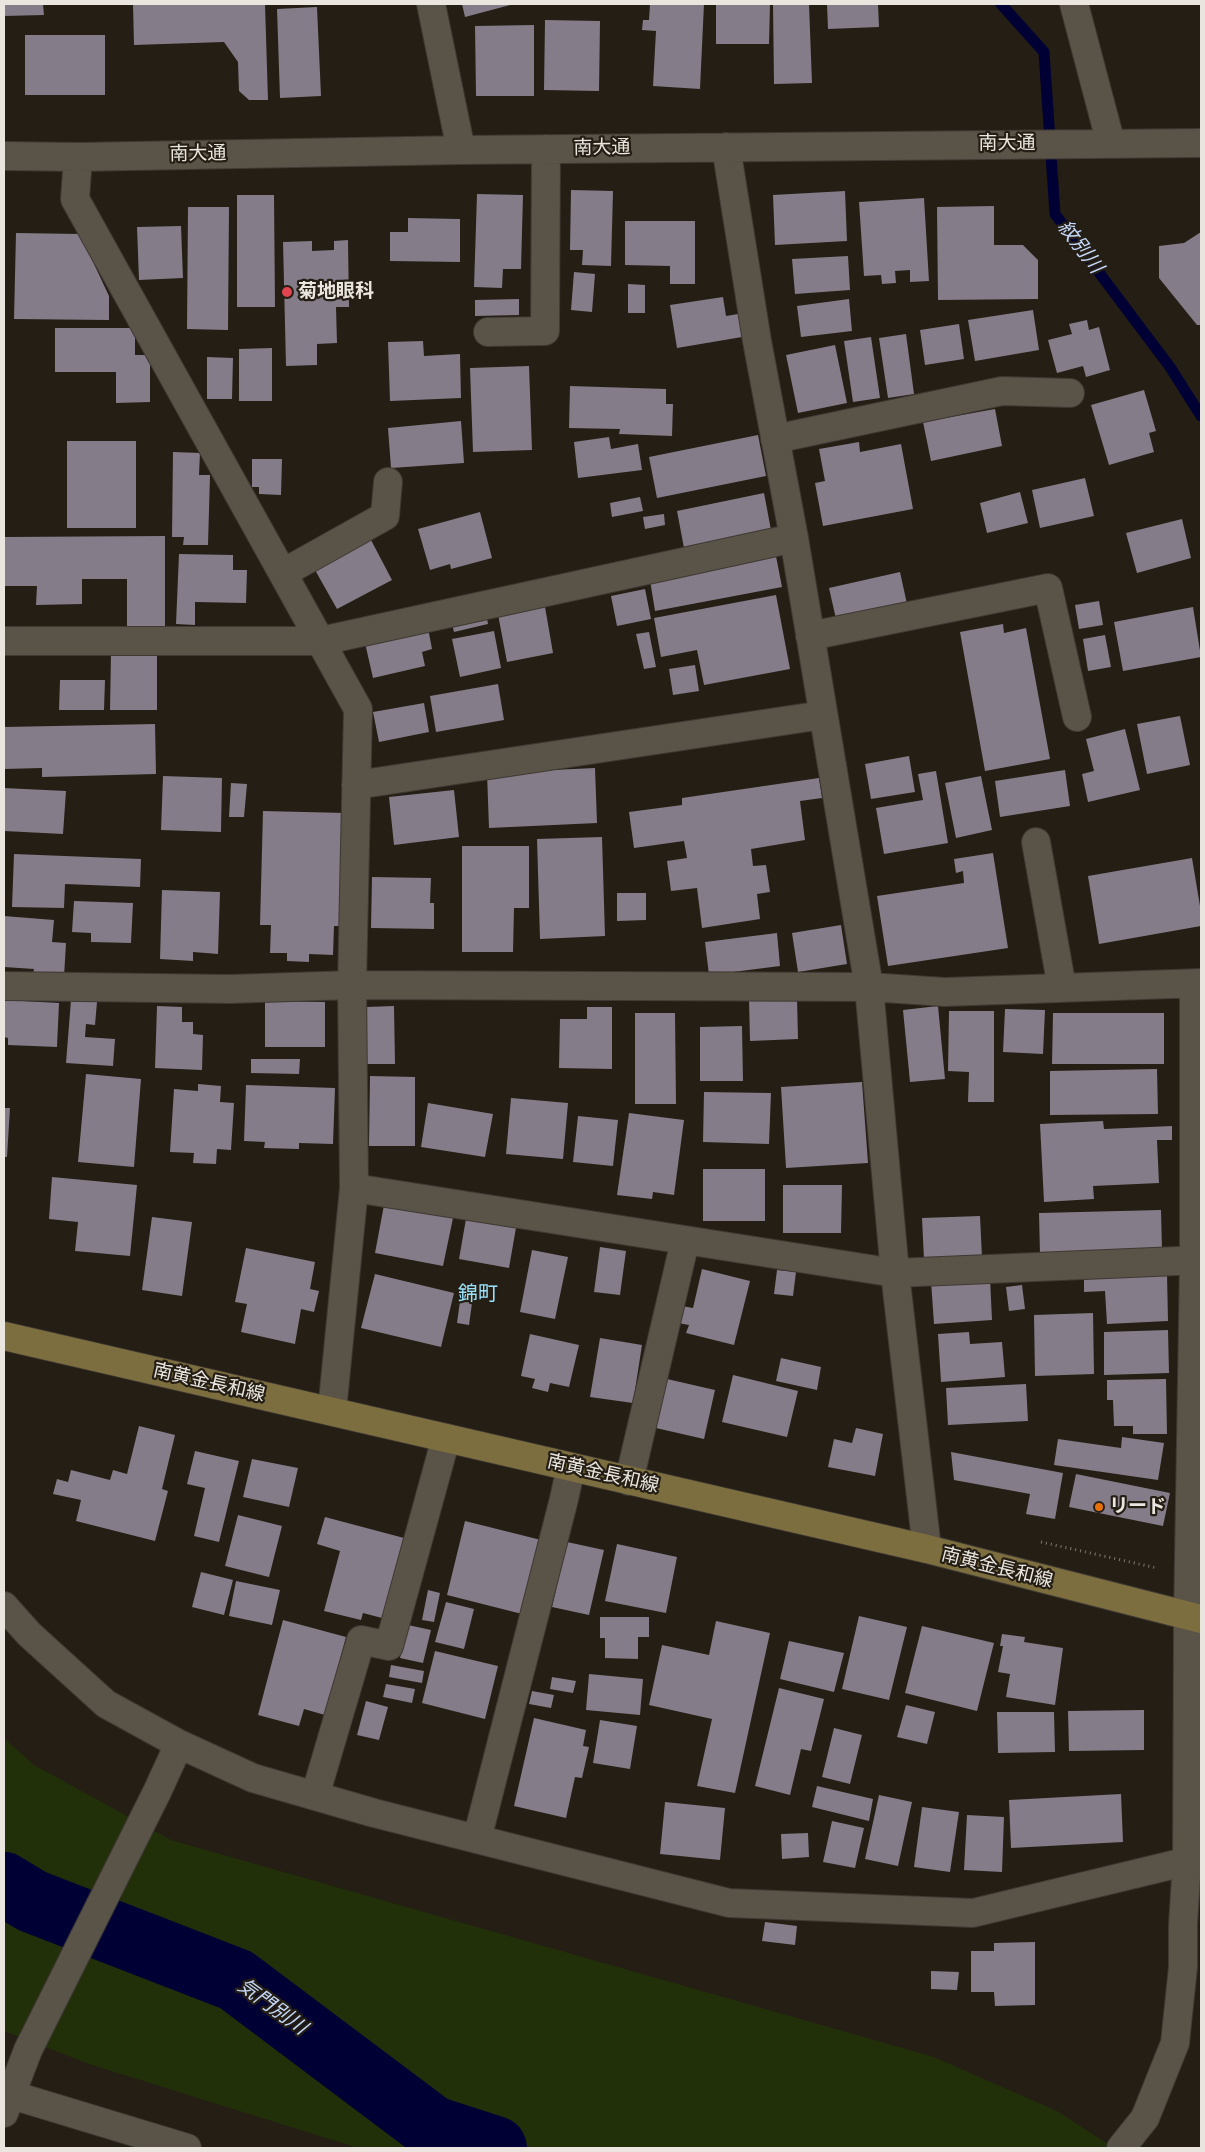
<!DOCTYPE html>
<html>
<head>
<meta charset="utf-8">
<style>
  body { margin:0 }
  #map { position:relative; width:1205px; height:2152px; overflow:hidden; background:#241e14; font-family:"PT Sans Narrow",sans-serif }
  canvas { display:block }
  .frame { position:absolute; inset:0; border:5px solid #eae6df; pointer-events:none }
</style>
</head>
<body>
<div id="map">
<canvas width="1205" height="2152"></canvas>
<div class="frame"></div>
</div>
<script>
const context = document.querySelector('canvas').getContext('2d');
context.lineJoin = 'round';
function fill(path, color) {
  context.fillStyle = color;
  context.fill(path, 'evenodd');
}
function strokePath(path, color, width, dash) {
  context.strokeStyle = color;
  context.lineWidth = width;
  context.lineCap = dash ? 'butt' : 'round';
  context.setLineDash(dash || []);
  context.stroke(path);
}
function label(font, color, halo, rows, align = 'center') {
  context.font = font + ' "PT Sans Narrow","Noto Sans JP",sans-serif';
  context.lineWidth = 4.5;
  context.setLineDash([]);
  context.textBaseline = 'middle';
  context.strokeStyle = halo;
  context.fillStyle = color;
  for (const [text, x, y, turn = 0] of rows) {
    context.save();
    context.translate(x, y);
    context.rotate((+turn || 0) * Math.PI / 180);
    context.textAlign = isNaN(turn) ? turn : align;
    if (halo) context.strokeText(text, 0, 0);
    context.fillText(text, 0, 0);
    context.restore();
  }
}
fill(new Path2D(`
  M4,1738L34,1765L171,1840L934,2057L1057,2111L1114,2148H358L89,2064L4,2031Z`), '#223009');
strokePath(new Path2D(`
  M1001,4L1044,52L1055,214L1170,367L1201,416`), '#000035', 11);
strokePath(new Path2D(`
  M4,1884L32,1901L236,1980L433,2128L495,2148`), '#000035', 64);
fill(new Path2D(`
  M4,4H43L44,15L4,16Z
  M133,4H265L268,100H249L239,91L238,62L224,42L134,45Z
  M462,4H514L465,17Z
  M650,4H704L700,89L653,86L656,31L642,30L643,20H649Z
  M716,4H770L769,44H716Z
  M773,4H809L812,83L774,84Z
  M827,4H878L879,27L828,29Z
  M317,7L321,96L280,98L277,9Z
  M545,20L600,21L599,91L544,90Z
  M534,25V96H476L475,26Z
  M25,35H105V95H25Z
  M571,190L613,191L611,266L582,265L583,250H570Z
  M845,191L847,241L775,245L773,195Z
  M477,194L523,195L521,269H503L502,288L474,287Z
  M237,195H274L275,307H237Z
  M924,198L929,281L910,282V270L895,271L896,283L882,284L881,275L864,276L859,202Z
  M994,206V245H1023L1038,260V299L938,300L937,207Z
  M188,207H229L228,330L187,329Z
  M408,218L460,219V262L390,261V232H408Z
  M625,221H695V284H670V266L625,265Z
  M181,226L183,278L139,280L137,227Z
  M1201,232V325H1197L1159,278V246L1184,243Z
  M16,233L80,234L109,296V320L14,319Z
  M348,240L349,307H336L337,343L317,344V365L286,366L283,242L312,241V251L334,250V241Z
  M848,256L850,290L795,294L792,259Z
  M574,272L595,274L592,312L571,310Z
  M628,284L645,285V313H628Z
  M723,297L726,316L738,314L742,337L677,348L670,305Z
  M519,299V315L475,316V300Z
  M849,299L852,331L801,337L797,306Z
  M1033,310L1039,350L975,361L968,320Z
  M1087,320L1089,330L1099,327L1110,370L1086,377L1083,366L1057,373L1048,340L1072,334L1069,324Z
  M959,324L964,359L925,365L920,330Z
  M55,328H135V355H150V402L116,403V372H55Z
  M906,334L914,394L888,398L879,338Z
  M871,337L880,398L853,402L844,341Z
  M423,341L424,356L460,354L461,398L390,401L388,342Z
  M835,345L847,403L798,413L786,355Z
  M272,348V401H239V349Z
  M207,357L233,358L232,399H207Z
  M529,366L532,450L473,452L470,368Z
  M570,386L666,389V404H673L672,436L619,434L620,429L569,428Z
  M1144,390L1156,431L1149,433L1154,452L1109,465L1091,405Z
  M995,409L1002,446L931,461L923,422Z
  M461,421L464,463L391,468L388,428Z
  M758,435L766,476L657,498L649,457Z
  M609,437L611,449L638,444L642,470L578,478L574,442Z
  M67,441H136V528H67Z
  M859,442L860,452L901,444L913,509L823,526L815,483L825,481L819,449Z
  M173,452L200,453L199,475H210L208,545H183L184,537H172Z
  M252,459H282L281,495L259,494V487H252Z
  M1085,478L1094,516L1040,528L1032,490Z
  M1020,492L1028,523L987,533L980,503Z
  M764,493L771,530L684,548L677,511Z
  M640,497L643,511L612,517L610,503Z
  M480,512L492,558L451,569L450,564L430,570L418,529Z
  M664,514L665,525L645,529L643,517Z
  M1182,519L1191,558L1137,573L1126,533Z
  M165,536V627H127V579H82V604L36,605L37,586H4V537Z
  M371,540L392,580L337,609L315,570Z
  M775,551L782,587L655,611L649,574Z
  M179,554L233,555V570H247L246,603L195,602V625L176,624Z
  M900,572L907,604L836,619L829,588Z
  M645,589L651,619L617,626L611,596Z
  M776,595L790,669L704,685L697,650L661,657L654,618Z
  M544,601L553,653L507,662L497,609Z
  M1099,601L1103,625L1079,629L1075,605Z
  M1193,607L1201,657L1123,671L1114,622Z
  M486,613L488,624L454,632L451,620Z
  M1003,624L1004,633L1026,628L1050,759L985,771L960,632Z
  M428,628L432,649L422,652L425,666L373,678L365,643Z
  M494,631L501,668L460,677L452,639Z
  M649,632L656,667L644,669L636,634Z
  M1105,635L1111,667L1088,671L1083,639Z
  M111,653H157V710H110Z
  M695,665L699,691L673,695L669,669Z
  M60,680H105L104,710H59Z
  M498,684L504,720L436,732L430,696Z
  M424,703L429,732L379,742L373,712Z
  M1180,716L1190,765L1147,774L1137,724Z
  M155,724L156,774L42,777V768L4,769V727Z
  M1125,729L1140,790L1088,802L1082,774L1094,771L1086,739Z
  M909,756L915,792L871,799L865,764Z
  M595,768L597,823L489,828L487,773Z
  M1065,770L1070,806L1000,817L995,781Z
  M936,771L948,843L884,854L876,808L923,800L918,774Z
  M163,776L222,778L221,832L161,830Z
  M981,776L992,830L956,838L945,783Z
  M819,778L822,798L800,801L805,840L751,849L753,866L766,865L770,892L757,894L760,919L702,928L697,888L671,891L667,861L687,858L684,841L634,848L629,812L682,805V798Z
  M231,783L247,784L244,817H229Z
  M4,788L66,791L63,834L4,831Z
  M454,790L459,837L394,845L389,797Z
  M263,811L346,813L343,926H334L333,955L309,954V962L287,961V953H270L271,925H260Z
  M602,837L605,936L540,939L537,839Z
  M462,846H529V908H514L513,952H462Z
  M993,853L1008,948L888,966L877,896L964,883L963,871L956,873L954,859Z
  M14,854L141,859L140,887L65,884L64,908L12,907Z
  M1192,858L1201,912V926L1099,944L1088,876Z
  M372,877L431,878L430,903H434V929L371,928Z
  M162,890L220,892L218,954L193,952V961L160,959Z
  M617,893H646V920L617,921Z
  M74,901L133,903L131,943L91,942V933L72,932Z
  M4,916L54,920L52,942L66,943L64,977L33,974L34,969L4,967Z
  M841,925L847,964L798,972L792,933Z
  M777,933L780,966L709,975L705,942Z
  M797,998L798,1039L750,1041L749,999Z
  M4,1000L59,1003L57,1047L8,1045V1038L4,1037Z
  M71,1000L97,1002L95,1025L86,1024L85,1037L115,1039L113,1066L66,1063Z
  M265,1001L325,1002V1047H265Z
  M157,1006L182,1007V1022H193V1034L203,1035L202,1070L155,1068Z
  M394,1006L395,1064H367L366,1007Z
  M938,1006L945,1079L910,1082L903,1010Z
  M587,1007H612V1069L559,1068L560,1019H587Z
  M1005,1009L1045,1010L1043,1054L1003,1052Z
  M949,1011H994V1102H968L969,1072L948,1071Z
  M635,1013H675L676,1104H635Z
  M1053,1013H1164V1064H1052Z
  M742,1026L743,1081H700V1027Z
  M251,1059H300L299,1074L251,1073Z
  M1157,1069L1158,1114L1050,1115V1071Z
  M86,1074L141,1079L134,1167L78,1162Z
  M370,1076L415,1077V1146H369Z
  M862,1082L868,1163L786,1168L781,1087Z
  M198,1084L221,1086L220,1102L234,1103L231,1150L217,1149L216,1164L193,1163L194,1153L170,1152L174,1089L198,1091Z
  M246,1085L335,1088L333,1144L299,1143V1149L264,1148L265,1142L244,1141Z
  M704,1092L771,1093L769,1144L703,1142Z
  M511,1098L568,1103L563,1159L506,1154Z
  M428,1103L493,1114L485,1157L421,1147Z
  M4,1108H10L7,1157H4Z
  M629,1113L684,1120L674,1195L653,1192L652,1199L617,1195Z
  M578,1116L618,1120L613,1166L573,1162Z
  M1103,1121L1104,1129L1172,1126V1140H1157L1159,1183L1093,1186L1094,1199L1044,1202L1040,1124Z
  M703,1169H765V1221H703Z
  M52,1177L137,1185L130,1256L75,1251L78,1222L49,1219Z
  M783,1185H842L841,1233H783Z
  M384,1205L453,1218L443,1266L375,1253Z
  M1161,1210L1162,1251L1040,1255L1039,1213Z
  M467,1213L517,1222L509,1268L459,1259Z
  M980,1216L982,1257L924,1260L922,1218Z
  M152,1217L192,1222L182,1296L142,1290Z
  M600,1247L626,1251L620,1295L594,1292Z
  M246,1248L315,1262L310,1289L319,1291L314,1312L301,1309L295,1344L241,1332L247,1304L235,1302Z
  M532,1250L568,1257L555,1319L520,1312Z
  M702,1269L750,1281L734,1345L686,1333L689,1325L678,1323L682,1306L693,1308Z
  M777,1270L796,1272L793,1296L774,1294Z
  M1167,1273L1168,1321L1107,1324L1105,1291L1084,1292V1276Z
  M375,1274L454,1293L441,1347L361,1328Z
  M990,1278L992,1320L934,1324L931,1281Z
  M1022,1285L1025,1309L1009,1311L1006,1287Z
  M461,1294L473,1296L469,1325L457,1323Z
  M1093,1313L1094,1374L1035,1376L1034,1315Z
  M1168,1330L1169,1373L1104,1375V1332Z
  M969,1332L970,1344L1002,1342L1005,1377L941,1382L938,1334Z
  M530,1334L579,1345L569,1387L550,1383L548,1392L532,1388L535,1379L521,1376Z
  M600,1338L642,1345L633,1403L590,1397Z
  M781,1358L821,1367L817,1390L776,1381Z
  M733,1375L798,1391L787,1437L722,1422Z
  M667,1379L715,1390L704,1439L656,1428Z
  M1166,1379L1167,1434H1133V1426H1114L1113,1400H1107V1380Z
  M1026,1384L1028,1421L948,1425L946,1388Z
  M139,1426L175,1435L162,1489L168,1491L155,1541L76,1521L81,1500L53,1494L57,1479L68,1482L71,1470L110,1480L113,1470L127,1474Z
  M856,1428L883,1434L875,1476L828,1467L834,1439L852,1443Z
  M1122,1437L1164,1443L1158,1480L1054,1465L1058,1439L1121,1448Z
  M195,1451L239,1461L219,1542L194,1536L205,1488L187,1484Z
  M951,1452L1063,1473L1055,1519L1026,1514L1030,1494L954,1480Z
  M252,1459L298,1468L289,1507L243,1497Z
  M1076,1474L1170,1493L1163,1526L1069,1507Z
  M238,1515L282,1526L269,1577L225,1566Z
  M325,1517L404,1538L382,1618L363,1613L361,1620L324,1611L340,1551L317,1544Z
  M465,1521L541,1540L522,1614L447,1595Z
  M567,1542L604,1550L589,1615L552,1607Z
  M617,1544L677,1557L666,1613L605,1601Z
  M201,1572L233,1580L224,1615L192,1607Z
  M236,1581L280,1590L272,1625L229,1616Z
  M428,1590L440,1593L434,1622L422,1620Z
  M446,1602L474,1609L464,1649L435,1642Z
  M859,1616L907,1627L889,1700L842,1689Z
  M600,1617H649V1637H638V1659L605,1658V1638H600Z
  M283,1620L346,1637L325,1715L304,1709L299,1726L258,1715Z
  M716,1621L770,1633L735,1793L697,1786L712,1719L649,1705L662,1645L709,1655Z
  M408,1625L431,1630L423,1663L400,1658Z
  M922,1626L994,1643L977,1711L905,1693Z
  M1002,1634L1025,1637L1024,1642L1063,1648L1055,1705L1006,1697L1010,1674L998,1672L1003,1646H1000Z
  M789,1641L844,1653L834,1692L780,1679Z
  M435,1651L498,1666L485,1719L422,1703Z
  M391,1665L424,1671L422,1683L389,1677Z
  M589,1674L643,1679L640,1715L586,1710Z
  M552,1677L576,1681L573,1693L550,1689Z
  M386,1684L415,1689L412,1703L383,1697Z
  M779,1688L824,1699L811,1751L801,1749L790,1795L755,1786Z
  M532,1691L554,1695L551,1708L529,1704Z
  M366,1701L388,1707L379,1740L357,1735Z
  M906,1705L935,1712L927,1744L897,1737Z
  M1144,1710V1750L1069,1751L1068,1711Z
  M997,1712H1054L1055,1752L998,1753Z
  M534,1718L586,1730L583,1746L589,1747L582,1778L575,1777L566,1818L514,1806Z
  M600,1720L637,1726L630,1769L593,1763Z
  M834,1728L862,1735L850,1784L822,1777Z
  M817,1786L873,1799L869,1821L812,1807Z
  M1121,1794L1123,1842L1011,1848L1009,1800Z
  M879,1795L912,1802L898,1866L865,1859Z
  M665,1802L725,1808L720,1860L660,1854Z
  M922,1807L959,1812L950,1872L914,1867Z
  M967,1815L1004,1817L1002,1872L964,1870Z
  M832,1821L864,1828L855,1868L823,1862Z
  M808,1833L809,1857L782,1859L781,1834Z
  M765,1922L797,1926L795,1945L762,1941Z
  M1035,1942V2005L995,2006L994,1992H971V1951H994V1943Z
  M931,1971L959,1972L957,1990L931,1989Z`), '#847c88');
const minor = new Path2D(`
  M431,4L461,150
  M1074,4L1111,144
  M726,147L757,341L794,538L869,987L895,1273L927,1549
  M4,156L78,157L461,150L1201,143
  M78,157L75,199L358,709L352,985L354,1188L332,1411
  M488,332L545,331L546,149
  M775,439L1002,391L1070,393
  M283,573L385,516L388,482
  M810,636L1048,588L1077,717
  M4,641H321L794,538
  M356,785L823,715
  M1036,842L1062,988
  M4,986L230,989L352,985L869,987L945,992L1201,983
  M354,1188L895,1273L1201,1260
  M629,1481L685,1241
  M4,1606L29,1634L106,1704L179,1744L253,1778L374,1813L729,1903L973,1913L1201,1858
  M315,1796L361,1640L389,1646L446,1438
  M477,1839L564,1499L571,1467
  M4,2090L12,2095L187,2148
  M4,2113L28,2050L157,1792L179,1744
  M1121,2148L1145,2118L1175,2043L1183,1967V1925L1187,1860L1188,1617L1194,1261V984`);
const major = new Path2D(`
  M4,1336L927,1549L1201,1619`);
strokePath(minor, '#3e3933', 30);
strokePath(major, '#3e3933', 30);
strokePath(new Path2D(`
  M1041,1542L1157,1568`), '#7f7a72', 3, [1, 4]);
strokePath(minor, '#5a5348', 28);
strokePath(major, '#7d6e3f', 28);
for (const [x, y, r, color] of [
  [287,292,6,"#e0444e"],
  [1099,1507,5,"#e8710a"]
]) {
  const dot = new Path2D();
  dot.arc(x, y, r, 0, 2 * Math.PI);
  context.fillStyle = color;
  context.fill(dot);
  strokePath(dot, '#241e14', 2);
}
label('19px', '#eae6df', '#241e14', [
  ["南大通",1007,144],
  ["南大通",602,148,-1],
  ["南大通",198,154,-1],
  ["南黄金長和線",209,1383,13],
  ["南黄金長和線",603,1474,13],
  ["南黄金長和線",997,1568,14]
]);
label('bold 19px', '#eae6df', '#241e14', [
  ["菊地眼科",298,292],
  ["リード",1109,1507]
], 'left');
label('italic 20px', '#c4d7fa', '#241e14', [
  ["紋別川",1080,247,53],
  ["気門別川",272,2007,36]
]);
label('20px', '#9ae2fc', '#241e14', [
  ["錦町",478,1294]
]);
</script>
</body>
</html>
